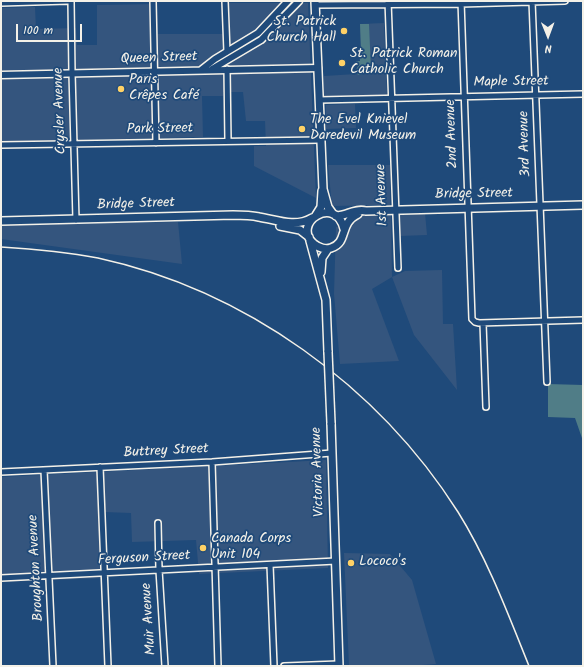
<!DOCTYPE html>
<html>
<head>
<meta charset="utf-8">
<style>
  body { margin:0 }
  #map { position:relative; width:584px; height:667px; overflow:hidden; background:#1f4a7a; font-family:Kalam,sans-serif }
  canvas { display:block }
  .frame { position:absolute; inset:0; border:2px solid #f4f1e8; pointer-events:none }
  .north { position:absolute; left:528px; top:16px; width:40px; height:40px; -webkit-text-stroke:3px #1f4a7a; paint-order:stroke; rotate:179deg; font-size:11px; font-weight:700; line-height:16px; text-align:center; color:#f4f1e8 }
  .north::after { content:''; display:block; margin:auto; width:14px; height:18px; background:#f4f1e8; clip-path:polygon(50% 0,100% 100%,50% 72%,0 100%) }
  .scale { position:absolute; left:16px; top:24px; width:66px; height:18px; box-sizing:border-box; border:2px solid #f4f1e8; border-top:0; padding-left:5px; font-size:12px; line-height:14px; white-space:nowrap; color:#f4f1e8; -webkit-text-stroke:3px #1f4a7a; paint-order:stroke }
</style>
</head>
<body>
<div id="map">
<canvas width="584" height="667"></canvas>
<div class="frame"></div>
<div class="north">N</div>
<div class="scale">100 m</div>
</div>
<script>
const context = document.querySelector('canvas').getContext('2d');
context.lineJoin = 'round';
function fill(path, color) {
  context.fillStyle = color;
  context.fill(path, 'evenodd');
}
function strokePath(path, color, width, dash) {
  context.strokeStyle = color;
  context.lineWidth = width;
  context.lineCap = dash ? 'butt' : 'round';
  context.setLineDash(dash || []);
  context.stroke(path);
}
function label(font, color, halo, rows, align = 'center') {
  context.font = font + ' Kalam,sans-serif';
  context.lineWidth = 3.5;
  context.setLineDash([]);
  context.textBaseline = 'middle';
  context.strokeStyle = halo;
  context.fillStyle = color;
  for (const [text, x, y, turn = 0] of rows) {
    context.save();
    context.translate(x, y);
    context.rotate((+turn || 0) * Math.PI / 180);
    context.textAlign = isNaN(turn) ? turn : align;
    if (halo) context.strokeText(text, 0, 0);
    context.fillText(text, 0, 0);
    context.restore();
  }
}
fill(new Path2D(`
  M229,3H308L316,198L254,166V146H266L265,121H246L243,92H223V96H202L203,137L1,142V8L35,7L36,29L76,28L77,45H97V5L157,4L158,34H230Z
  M384,23L387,95L324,96V76L356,74V70L358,66L356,63V61H360L359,50H361L360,24Z
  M355,104L356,128L326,129V105Z
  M328,165H390V205L332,206Z
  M425,213L427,235L400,236V215Z
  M391,214L392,277L405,271L442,270L443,324H453L457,390L414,335L392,277L372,289L399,361L340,364L334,294L336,227L358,215Z
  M178,222L182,264L1,239V225Z
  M326,460L328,568L199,574L196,540L132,542L131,513L104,512L107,578L1,582V477Z
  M344,553L390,554L412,580L436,664L409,666H349Z`), '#34557e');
fill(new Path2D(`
  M360,24H369L371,70L386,71V73H365L363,74L358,75L356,70L358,66L356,63V61H360L359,50H361Z
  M548,384L583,385V441L575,418L548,417Z`), '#507d87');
const minor = new Path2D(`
  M71,1L72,73L76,220
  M153,1L156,143
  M225,1L227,52
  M388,1L398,268
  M461,1L472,319L475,322L479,323L583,320
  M532,1L547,382
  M1,3L68,1
  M315,5L461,4L565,1
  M227,69L228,141
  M319,100L583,94
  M1,145L320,140
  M483,323L486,407
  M212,462L218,666
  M100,467L108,666
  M44,470L53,666
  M1,472L212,462L332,453
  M158,523L159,570L165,666
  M270,565L274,666
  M1,578L336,561
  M284,666L339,664`);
const tertiary = new Path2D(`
  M212,69L261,40L299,1
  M201,70L215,59L258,33L288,1
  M1,75L318,68`);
const secondary = new Path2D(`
  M315,1L323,189L328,207L333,214
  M316,215L321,207L322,191
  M336,216C347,216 355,208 366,211L583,205
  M1,221L233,215C242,215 250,215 259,217C277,220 295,228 312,218
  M280,226L300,230L309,237
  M344,229C336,194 290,223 314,244C319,248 326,250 331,248C349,242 338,224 358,214
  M310,241L326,300L328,352
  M321,272L322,258L328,249
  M331,423L339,666`);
strokePath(minor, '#f4f1e8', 8);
strokePath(tertiary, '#f4f1e8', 9);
strokePath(secondary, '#f4f1e8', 10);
strokePath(minor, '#1f4a7a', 5);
strokePath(tertiary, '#1f4a7a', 6);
strokePath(secondary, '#1f4a7a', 7);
strokePath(new Path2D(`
  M1,247C33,249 66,252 98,258C245,290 378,386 458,512C488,560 508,614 529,666`), '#f4f1e8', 1.5);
const secondaryBridge = new Path2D(`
  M328,352L331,423`);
strokePath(secondaryBridge, '#f4f1e8', 10, []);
strokePath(secondaryBridge, '#1f4a7a', 7);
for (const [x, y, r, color] of [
  [344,31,4,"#ffd166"],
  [342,63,4,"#ffd166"],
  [121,89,4,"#ffd166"],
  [302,129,4,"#ffd166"],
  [203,548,4,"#ffd166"],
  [351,563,4,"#ffd166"]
]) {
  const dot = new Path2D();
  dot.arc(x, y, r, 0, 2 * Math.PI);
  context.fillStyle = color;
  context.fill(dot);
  strokePath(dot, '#1f4a7a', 1.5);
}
label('14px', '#f4f1e8', '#1f4a7a', [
  ["St. Patrick",336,23,"right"],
  ["Church Hall",336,39,"right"],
  ["St. Patrick Roman",350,55],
  ["Catholic Church",350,71],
  ["Paris",129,81],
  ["Crêpes Café",129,97],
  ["The Evel Knievel",310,121],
  ["Daredevil Museum",310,137],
  ["Canada Corps",211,540],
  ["Unit 104",211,556],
  ["Lococo's",359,563]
], 'left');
label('14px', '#f4f1e8', '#1f4a7a', [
  ["Queen Street",159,59,-2],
  ["Maple Street",511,83,-1],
  ["Crysler Avenue",61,111,-92],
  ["Park Street",160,130,-1],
  ["2nd Avenue",453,134,-92],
  ["3rd Avenue",526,144,-92],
  ["1st Avenue",383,195,-92],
  ["Bridge Street",474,195,-1],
  ["Bridge Street",136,205,-2],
  ["Buttrey Street",166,452,-3],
  ["Victoria Avenue",319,472,-92],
  ["Ferguson Street",144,559,-3],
  ["Broughton Avenue",37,568,-93],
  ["Muir Avenue",150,619,-94]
]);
</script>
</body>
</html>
